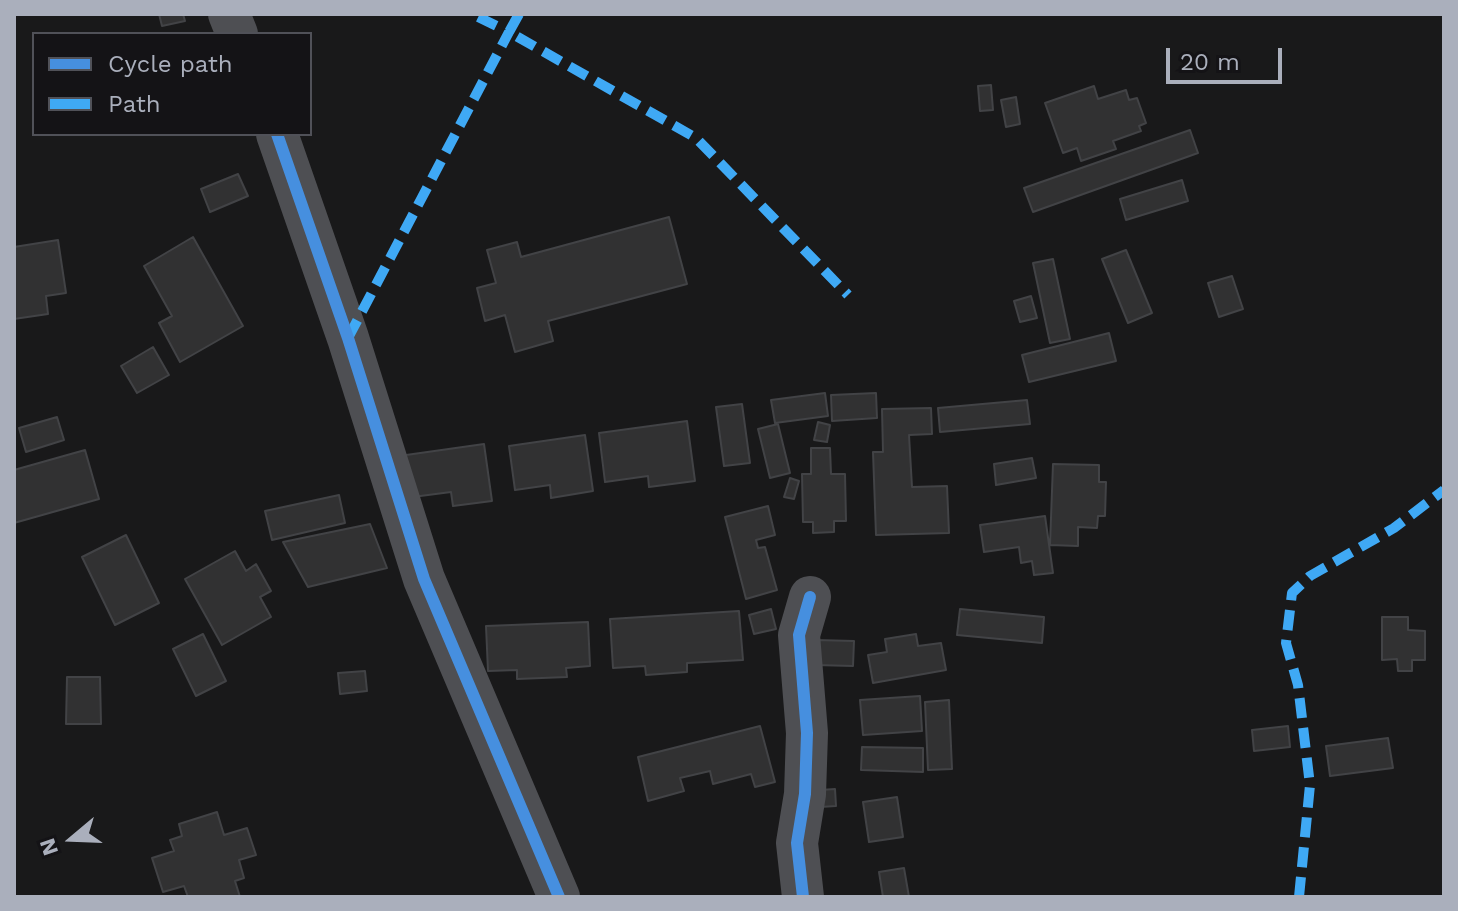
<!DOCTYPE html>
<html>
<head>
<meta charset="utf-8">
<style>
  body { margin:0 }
  #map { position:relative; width:1458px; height:911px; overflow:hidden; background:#19191a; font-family:"Work Sans",sans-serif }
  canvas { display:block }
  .frame { position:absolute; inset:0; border:16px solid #aaafbc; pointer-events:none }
  .legend { position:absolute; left:32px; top:32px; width:280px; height:104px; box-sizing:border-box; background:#141316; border:2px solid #505158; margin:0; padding:10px 14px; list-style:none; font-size:24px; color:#aaafbc }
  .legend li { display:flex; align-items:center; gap:16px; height:40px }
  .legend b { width:40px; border:2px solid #505158 }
  .north { position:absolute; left:32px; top:799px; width:80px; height:80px; -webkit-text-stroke:6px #141316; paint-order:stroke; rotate:251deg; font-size:22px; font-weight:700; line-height:32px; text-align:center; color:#aaafbc }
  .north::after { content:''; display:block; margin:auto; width:28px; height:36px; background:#aaafbc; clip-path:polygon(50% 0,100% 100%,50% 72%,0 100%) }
  .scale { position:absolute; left:1166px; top:48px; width:116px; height:36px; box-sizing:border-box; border:4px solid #aaafbc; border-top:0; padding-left:10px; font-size:24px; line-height:28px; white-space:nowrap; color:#aaafbc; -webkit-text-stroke:6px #141316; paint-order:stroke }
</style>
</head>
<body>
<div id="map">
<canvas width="1458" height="911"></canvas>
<div class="frame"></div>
<ul class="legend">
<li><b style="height:10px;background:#468fdf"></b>Cycle path</li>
<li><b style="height:10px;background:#3fa9f5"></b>Path</li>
</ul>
<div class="north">N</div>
<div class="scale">20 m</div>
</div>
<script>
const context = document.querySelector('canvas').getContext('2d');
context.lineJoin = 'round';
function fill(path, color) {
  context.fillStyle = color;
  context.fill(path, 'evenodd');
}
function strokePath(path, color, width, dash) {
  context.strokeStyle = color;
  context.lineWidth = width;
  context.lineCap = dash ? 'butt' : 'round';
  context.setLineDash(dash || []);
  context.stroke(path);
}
const building = new Path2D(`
  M159,14H183L185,21L162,26Z
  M991,85L993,110L980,111L978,86Z
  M1094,86L1098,99L1126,90L1129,100L1137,98L1146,123L1139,126L1141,131L1113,141L1116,149L1081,161L1077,148L1063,153L1045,103Z
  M1016,97L1020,124L1006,127L1001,100Z
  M1190,130L1198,153L1033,212L1024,188Z
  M238,174L248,196L210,212L201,189Z
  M1182,180L1188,201L1126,220L1120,199Z
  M669,217L687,284L548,321L553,341L515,352L505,315L485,321L477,288L496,283L487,250L517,242L521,257Z
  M193,237L243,326L180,362L159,323L172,316L144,266Z
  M58,240L66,293L46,296L48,314L14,319V247Z
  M1126,250L1152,313L1128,323L1102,259Z
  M1053,259L1070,339L1050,343L1033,263Z
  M1232,276L1243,309L1219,317L1208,283Z
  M1031,296L1037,318L1020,322L1014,301Z
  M1109,333L1116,361L1029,382L1022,355Z
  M153,347L169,375L137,393L121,366Z
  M825,393L828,416L775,423L771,400Z
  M876,393L877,418L832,421L831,395Z
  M1027,400L1030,424L940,432L938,408Z
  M742,404L750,463L724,466L716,407Z
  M931,408L932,434L909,435L912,487L947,486L949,533L876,535L873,452H883L882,409Z
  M57,417L64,440L26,452L19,428Z
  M687,421L695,481L649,487L648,476L605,482L599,433Z
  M818,422L830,425L827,442L814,440Z
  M778,424L790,473L770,478L758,429Z
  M585,435L593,491L551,498L550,485L515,490L509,446Z
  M484,444L492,501L453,506L451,492L405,498L399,456Z
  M811,448H830L831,474H845L846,521H834V532L813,533V522H803L802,474H811Z
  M85,450L99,499L14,523V470Z
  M1032,458L1036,478L996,485L994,464Z
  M1053,464L1099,465V482H1106L1105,516H1098L1097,528L1078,527V546L1050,545Z
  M790,478L799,481L794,499L784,497Z
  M339,495L345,523L272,540L265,511Z
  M768,506L775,535L756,540L758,548L765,547L777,590L746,599L725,517Z
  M1045,516L1053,573L1034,575L1032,561L1021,563L1019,547L984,552L980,525Z
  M370,524L387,568L308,587L283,542Z
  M126,535L159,603L115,625L82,557Z
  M235,551L246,571L256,564L271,591L260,597L271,617L222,645L185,579Z
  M771,609L776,629L754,634L749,615Z
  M960,609L1044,617L1042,643L957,635Z
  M739,611L743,660L687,663V672L646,675L645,666L613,668L610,619Z
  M1382,617H1408V630L1425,631V660H1412V671H1398L1397,659L1382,660Z
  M588,622L590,666L566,668L567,677L517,679V670L488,671L486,626Z
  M203,634L226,681L196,696L173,649Z
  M916,634L918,646L941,643L946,670L873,683L868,655L887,652L885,639Z
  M816,640L854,641L853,666L815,665Z
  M365,671L367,691L340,694L338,673Z
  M67,677H100L101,724H66Z
  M920,696L922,731L863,735L860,700Z
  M949,700L952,769L928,770L925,702Z
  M760,726L775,782L755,787L751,774L713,784L710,771L680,778L684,791L648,801L638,757Z
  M1288,726L1290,747L1254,751L1252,730Z
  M1388,738L1393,768L1330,776L1326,746Z
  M862,747L923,748V772L861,770Z
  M835,789L836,806L820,807V790Z
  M897,797L903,837L869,842L863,802Z
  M217,812L224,835L247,828L256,855L239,860L244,878L235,881L240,897H188L184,886L163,892L152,858L174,851L170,840L182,836L179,824Z
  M904,868L909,897H883L879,872Z`);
fill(building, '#313132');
strokePath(building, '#424346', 2);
strokePath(new Path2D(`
  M229,14L237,34
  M277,134L348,338L424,579L559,897
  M803,897L797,843L805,794L807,733L799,635L810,597`), '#4e4f53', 42);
strokePath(new Path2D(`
  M519,14L509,32L696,138L848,295
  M348,338L509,32L472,14
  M1299,897L1310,785L1298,685L1286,643L1292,593L1310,576L1394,528L1444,490`), '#3fa9f5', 10, [20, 10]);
strokePath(new Path2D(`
  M277,134L348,338L424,579L559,897
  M803,897L797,843L805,794L807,733L799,635L810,597`), '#468fdf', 12);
</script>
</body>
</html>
